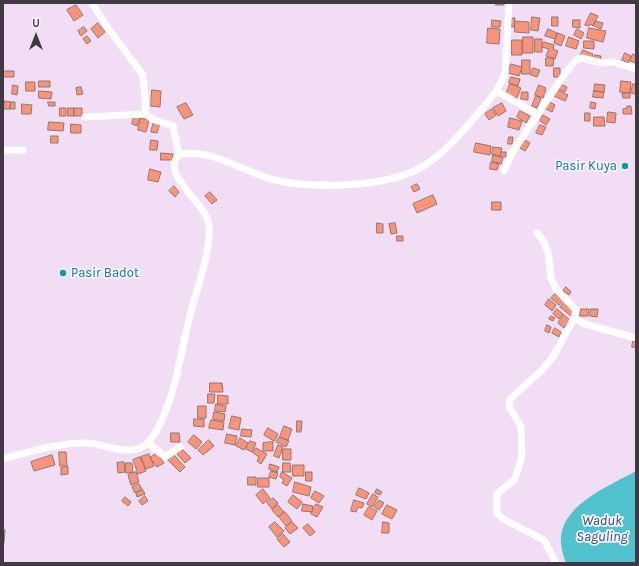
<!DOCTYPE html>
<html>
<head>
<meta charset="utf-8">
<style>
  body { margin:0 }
  #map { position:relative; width:639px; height:566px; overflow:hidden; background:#f1def5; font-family:Karla,sans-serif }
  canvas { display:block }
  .frame { position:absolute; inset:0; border:4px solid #413942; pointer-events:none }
  .north { position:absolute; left:16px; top:16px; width:40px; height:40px; -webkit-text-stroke:3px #faeefc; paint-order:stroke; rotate:0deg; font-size:11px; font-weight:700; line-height:16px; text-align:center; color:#413942 }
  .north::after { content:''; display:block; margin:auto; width:14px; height:18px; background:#413942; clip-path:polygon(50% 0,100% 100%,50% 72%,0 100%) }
</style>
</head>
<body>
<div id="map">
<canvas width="639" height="566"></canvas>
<div class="frame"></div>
<div class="north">U</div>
</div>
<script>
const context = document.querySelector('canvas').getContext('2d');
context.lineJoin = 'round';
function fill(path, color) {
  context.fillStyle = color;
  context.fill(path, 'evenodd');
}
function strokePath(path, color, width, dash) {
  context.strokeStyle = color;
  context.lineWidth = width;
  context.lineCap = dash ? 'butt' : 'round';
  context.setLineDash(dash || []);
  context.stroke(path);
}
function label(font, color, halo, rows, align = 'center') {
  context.font = font + ' Karla,sans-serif';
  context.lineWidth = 3.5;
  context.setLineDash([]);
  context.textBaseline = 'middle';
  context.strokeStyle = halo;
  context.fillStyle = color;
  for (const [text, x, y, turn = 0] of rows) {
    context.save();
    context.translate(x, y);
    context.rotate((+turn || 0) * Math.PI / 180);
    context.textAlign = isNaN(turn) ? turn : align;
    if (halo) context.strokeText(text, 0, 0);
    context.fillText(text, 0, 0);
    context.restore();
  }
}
fill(new Path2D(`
  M636,471V563H566C563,555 560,544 561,536C565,503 611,485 636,471Z`), '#50c3ce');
const building = new Path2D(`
  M496,3H504V5H496Z
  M76,5L83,15L74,21L67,10Z
  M591,13L598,16L593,26L590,24L589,26L585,25Z
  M532,17L540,18L538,31L531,30Z
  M552,17H558V26H552Z
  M509,18H515L514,27L508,26Z
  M492,20L501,21L500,27H492Z
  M573,20H580V28L573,27Z
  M515,21L529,22V33L515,32Z
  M595,21L603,23L601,29L594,26Z
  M98,23L105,32L98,38L91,29Z
  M84,27L87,31L81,36L78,31Z
  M488,28L500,29L499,44L487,43Z
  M589,28L606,31L603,42L587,38Z
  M548,29L557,33L555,39L545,36Z
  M577,29L584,33L581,39L574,35Z
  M558,33L565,36L561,46L554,43Z
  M87,36L91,41L87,44L83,39Z
  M523,37H533V53H523Z
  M569,37L579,41L576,49L566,46Z
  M535,39H542V52H535Z
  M512,40H522V55H512Z
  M584,41H594V49L584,48Z
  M544,42L554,45L553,49L558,51L555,59L546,56L549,49L542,47Z
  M583,50L593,54L591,60L580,56Z
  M625,53L631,56L628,63L622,60Z
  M633,54L636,56V63L630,61Z
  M595,55L601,56L600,62L594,61Z
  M546,58H554L553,66H546Z
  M522,60H530V74H522Z
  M511,64L522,67L519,76L508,73Z
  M533,68L540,70L537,77L531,75Z
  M554,68H560V77H554Z
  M3,71H14V77H3Z
  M511,77L520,79L518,86L509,83Z
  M39,81H50V87H39Z
  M621,81L631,82L630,93L620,92Z
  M26,82H35V91H26Z
  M510,84L521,88L517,98L506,94Z
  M560,84L567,87L565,92L558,89Z
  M595,84L605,85L604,92L594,91Z
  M633,84H636V94L631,93Z
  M13,85L18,86L17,95L12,94Z
  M539,85L546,88L543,98L535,95Z
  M81,87L83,94L77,95L76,88Z
  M152,90L161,91L160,107L151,106Z
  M557,90L568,95L565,101L554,96Z
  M39,91L52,92L51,99L39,98Z
  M594,91L604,92L603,98L593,97Z
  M522,92H528V100L521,99Z
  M630,93V98H623L622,94Z
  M536,96L541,98L537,108L532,106Z
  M5,101L11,102L10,109H4Z
  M11,102H15V109H10Z
  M48,102H55V106H49Z
  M550,102L555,105L552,112L546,109Z
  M591,102L596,103L595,109L590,108Z
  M186,103L193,115L184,119L177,107Z
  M502,103L506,111L498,116L493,108Z
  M22,104L32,105L31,114H22Z
  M627,106H631L632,114H623V109L627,108Z
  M60,108H66V116H60Z
  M68,108H74V116H68Z
  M74,108H82V116H74Z
  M492,109L496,115L489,120L485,114Z
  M520,111L530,116L526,123L517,117Z
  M608,112L616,113L615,123L607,122Z
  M585,113H590V121H585Z
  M543,115L550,119L546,125L540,121Z
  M134,116L140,118L137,126L132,124Z
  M594,117H604L605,126H594Z
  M141,118L149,120L146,132L138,130Z
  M510,118L522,121L519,130L508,127Z
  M49,122L64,123L63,131L48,130Z
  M154,122L160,123L157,133L151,132Z
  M71,124L81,125V133H71Z
  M540,125L546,127L542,135L536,133Z
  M51,136H58V143H51Z
  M509,137H513L512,144H508Z
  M523,139L530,143L525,151L518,147Z
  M151,140L158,141L157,150H150Z
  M476,143L491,146L490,155L474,152Z
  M493,147L502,148L500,156L492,154Z
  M501,152H506V157H501Z
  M161,153L173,154L172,160H161Z
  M493,155L503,158L501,164L492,161Z
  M491,162L499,164L497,170L490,169Z
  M150,169L161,172L158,182L148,180Z
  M417,184L420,189L414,192L411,187Z
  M174,186L179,192L175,197L169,191Z
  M210,192L217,200L212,204L205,196Z
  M433,195L437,204L417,213L413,204Z
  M492,202H501V210H492Z
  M377,223L383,224V233H377Z
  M395,223L397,233L391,234L389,224Z
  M397,236H403V241H397Z
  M566,287L571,292L569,295L563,291Z
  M555,294L563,300L559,305L551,298Z
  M549,299L556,305L552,311L545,305Z
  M564,302L575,311L571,316L560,307Z
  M557,309L563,314L559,319L553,314Z
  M581,309H589L588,316H580Z
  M591,309H598L597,317L590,316Z
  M564,315L570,320L564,328L558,323Z
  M551,316L555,318L553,321L549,319Z
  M547,325L551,327L549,333L545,331Z
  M555,328L561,332L559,337L552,333Z
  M633,341L636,342V348L632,347Z
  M210,383H222L223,392H210Z
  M208,394H215L214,403H208Z
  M218,395L228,396V404H218Z
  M216,404L226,406L225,412L215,411Z
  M198,406H206V418H198Z
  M214,412L225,414L224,421L213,419Z
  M232,416L241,418L239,430L229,428Z
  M194,419H204V427L194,426Z
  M211,420L224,422L223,430L209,428Z
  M297,421H302L301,432H297Z
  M284,426L292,429L288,440L280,437Z
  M268,428L278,434L274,441L264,435Z
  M242,429L252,430L251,437L241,436Z
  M171,433H179L180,442H171Z
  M227,434L237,436L235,445L225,443Z
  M194,435L202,442L196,449L188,442Z
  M279,437L289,441L286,447L276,442Z
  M240,438L248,443L244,450L236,446Z
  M209,440L214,446L203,455L198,450Z
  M250,441L256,443L252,452L246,449Z
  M273,442V451H263V443Z
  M278,445L283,447L279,458L274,456Z
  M256,448L267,454L261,464L257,461L259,457L253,453Z
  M283,449H291V460H283Z
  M183,450L191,458L185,463L177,454Z
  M59,452H66L67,466H60Z
  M157,453L164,463L157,467L150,458Z
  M149,454L154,466L146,469L141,457Z
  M52,455L55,465L34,471L31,462Z
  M174,455L185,467L180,472L168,460Z
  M140,457L146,471L138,474L133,460Z
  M124,462L125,472L118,473L117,463Z
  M126,463H132L133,472L126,473Z
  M283,463H290L291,472H283Z
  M270,464L279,467L277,472L269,469Z
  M293,465H304V476H293Z
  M68,467V474L61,475V468Z
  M271,471L278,473L276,479L269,477Z
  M136,472L139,482L131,485L128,475Z
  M282,472L292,478L287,486L282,483L284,480L280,477Z
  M306,472H312V481H306Z
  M248,477H256V485H248Z
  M258,478H269V487H258Z
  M295,482L311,487L309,496L293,492Z
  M139,484L142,489L135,493L132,487Z
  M359,488L369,493L366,499L356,495Z
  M263,489L270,498L263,504L256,495Z
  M377,489L382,492L380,495L375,493Z
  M143,490L145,494L137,497L136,493Z
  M315,491L324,496L319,503L311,498Z
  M373,494L378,497L372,507L367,504Z
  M293,495L302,502L297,509L288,502Z
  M145,496L148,501L142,505L139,501Z
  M125,497L131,502L128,506L122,501Z
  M273,498L278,503L272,509L267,503Z
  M354,500L364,503L362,508L358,507L356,512L351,511Z
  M379,500L384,503L379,510L374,507Z
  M303,504L313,506L312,512L302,511Z
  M316,504L323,507L317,517L311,514Z
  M278,505L284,512L278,517L272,510Z
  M387,505L397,510L392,519L382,514Z
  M369,507L377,511L372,520L364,515Z
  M285,512L292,521L286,526L279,517Z
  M275,522L284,531L277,537L269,527Z
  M292,522L298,528L290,534L285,528Z
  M383,522L389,523V533H382Z
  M308,524L315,532L310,536L303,528Z
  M3,529L5,530L4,543H3Z
  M283,534L290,542L284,547L277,539Z`);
fill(building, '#f99379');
strokePath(building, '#92766e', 1);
strokePath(new Path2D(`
  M92,3L108,28L143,75L146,114L152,119L173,126L179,155
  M497,91L537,114
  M85,117L146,114
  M3,150H23
  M504,171L512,153L566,72L577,59L582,58L602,63L613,62L636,69
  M537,233L544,242L548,252L551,278L556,289L576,310L574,318
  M148,443L165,457L180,447
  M3,459C29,452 58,443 86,443C104,443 125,456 142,447C153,441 159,426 164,415C177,384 182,348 190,315C196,291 214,244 208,221C203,201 160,173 179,155C208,146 247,174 275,180C312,189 382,187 416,170C439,159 458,137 474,118C486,104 499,91 505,73L509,3
  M556,563L544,540L503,519L497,513V494L515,479L522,456L521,427L509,406L510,399L542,370L553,357L574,318L585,324L636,338`), '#fff', 7);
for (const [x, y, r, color] of [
  [625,166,4,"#0f9aa8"],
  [63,273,4,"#0f9aa8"]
]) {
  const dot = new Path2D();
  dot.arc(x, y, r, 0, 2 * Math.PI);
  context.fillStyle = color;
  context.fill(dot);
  strokePath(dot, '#faeefc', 1.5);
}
label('13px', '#0d838f', '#faeefc', [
  ["Pasir Kuya",617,166],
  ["Pasir Badot",71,273,"left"]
], 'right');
label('italic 14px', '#1b5b61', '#faeefc', [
  ["Waduk",602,521],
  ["Saguling",602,537]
]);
</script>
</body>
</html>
